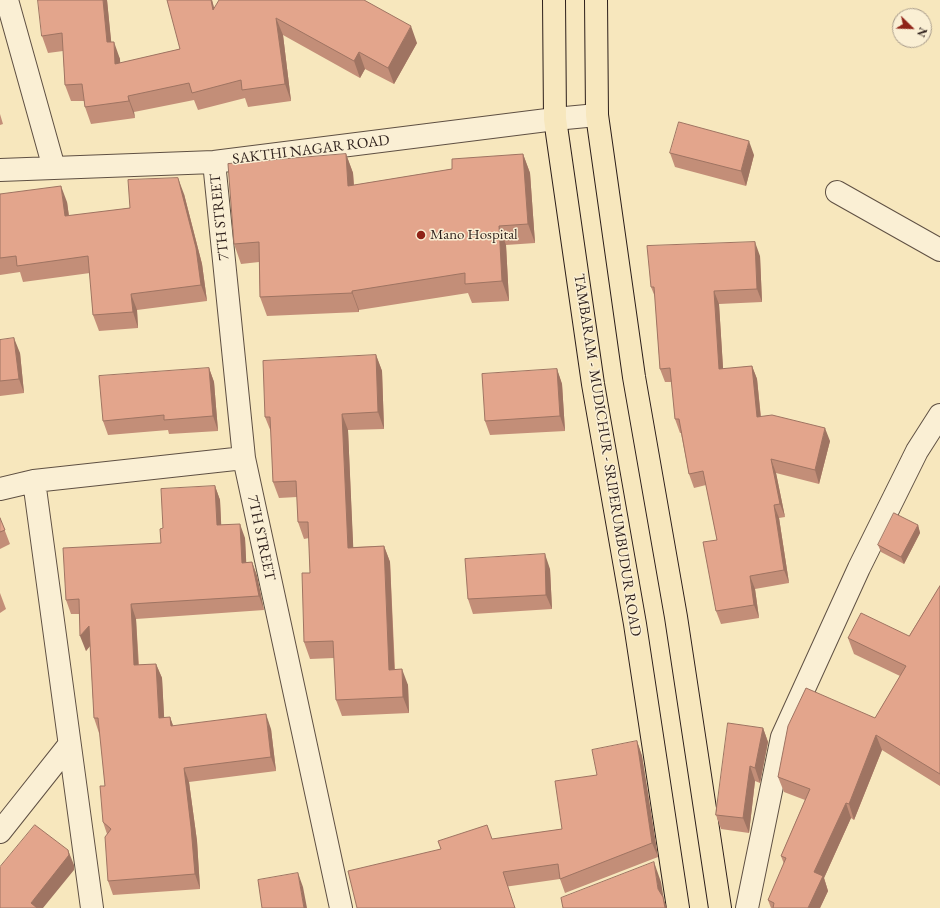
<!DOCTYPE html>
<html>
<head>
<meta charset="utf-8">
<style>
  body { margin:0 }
  #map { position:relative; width:940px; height:908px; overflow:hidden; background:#f7e7bd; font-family:"EB Garamond",serif }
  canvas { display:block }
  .north { position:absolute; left:892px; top:8px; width:40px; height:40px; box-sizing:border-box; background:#faefd4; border:1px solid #a89b8a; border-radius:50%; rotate:113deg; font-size:11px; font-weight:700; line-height:16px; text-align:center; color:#2c1e1a }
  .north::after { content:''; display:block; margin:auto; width:14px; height:18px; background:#8f2418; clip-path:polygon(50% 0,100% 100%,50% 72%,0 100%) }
</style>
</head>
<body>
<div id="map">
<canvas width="940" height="908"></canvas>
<div class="north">N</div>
</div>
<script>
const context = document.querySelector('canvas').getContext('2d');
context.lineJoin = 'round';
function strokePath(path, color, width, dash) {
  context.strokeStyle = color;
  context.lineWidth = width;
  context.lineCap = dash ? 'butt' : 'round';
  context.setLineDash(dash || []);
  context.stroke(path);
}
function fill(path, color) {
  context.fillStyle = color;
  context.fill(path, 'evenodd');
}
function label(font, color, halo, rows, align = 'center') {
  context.font = font + ' "EB Garamond",serif';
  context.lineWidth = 3;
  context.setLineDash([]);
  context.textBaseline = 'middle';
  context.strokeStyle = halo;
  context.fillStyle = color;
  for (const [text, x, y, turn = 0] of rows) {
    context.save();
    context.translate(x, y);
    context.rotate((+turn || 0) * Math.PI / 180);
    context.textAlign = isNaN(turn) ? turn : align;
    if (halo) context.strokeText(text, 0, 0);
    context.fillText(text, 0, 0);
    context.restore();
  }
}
const minor = new Path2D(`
  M7,0L54,168
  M214,162L244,458L341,908
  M0,170L214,162L555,119L597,115
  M837,192L940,250
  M34,481L92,908
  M0,489L34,481L244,458
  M0,832L69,745
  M747,908L782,737L859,568L917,451L940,415`);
const major = new Path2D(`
  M554,0L555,119L593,384L635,624L678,908
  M596,0L597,115L634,377L676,617L720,908`);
strokePath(minor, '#5f5043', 24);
strokePath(major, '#2c1e1a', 24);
strokePath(minor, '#faefd4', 22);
strokePath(major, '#f7e7bd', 22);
fill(new Path2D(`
  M107,0L111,42L120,59V63L180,49L212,0L214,8L417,43L394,84L365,69L360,78L283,35L291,101L248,107L245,98L198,110L194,100L134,112L135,118L91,124L85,107L84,101H71L65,85L63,51L48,53L42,36Z
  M0,114L3,124L0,125Z
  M670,153L754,155L746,186L675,167Z
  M346,154L353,173L354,185L452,169L523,154L530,173L535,243L506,245L509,301L472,303L468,293L359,310V312L267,316L260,297L259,262L241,264L234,244Z
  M0,194L67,202L69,216L130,208L184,194L202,264L207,301L137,310L138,328L99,331L93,315L90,273L23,282L20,272L0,275Z
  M760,256L762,302L719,304L723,369L752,366L757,379L761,417L830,441L819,484L776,473L785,517L779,518L789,583L755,589L759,618L721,624L716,611L717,540L706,485L694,488L689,474L681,433H680L675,419L672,382H665L660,369L655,297L651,287Z
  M0,340L20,353L24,393L0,396Z
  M376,355L382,371L384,429L348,430L353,547L384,546L390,562L395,669L408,685L409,713L342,716L336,700L334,658L310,659L304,642L310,573L309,538L304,539L298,522L297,497L279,498L273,482L271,432L265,417Z
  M209,368L214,382L218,431L169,434L168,430L108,435L103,421Z
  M557,369L562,384L565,431L490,435L485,421Z
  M215,486L220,500L221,525L245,538L246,562H252L257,576L264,610L136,619L139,665L156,664L162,678L164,718L170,717L173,726L271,729L276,771L189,782L197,841L200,889L113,895L108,881L107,834L103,822L105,786L100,733H99L94,718L90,646L86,651L79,614H71L66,600L161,543L163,528Z
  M0,518L10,544L0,549Z
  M918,525L920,533L904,564L881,552L878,545Z
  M550,569L552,609L473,614L468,599Z
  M940,586V786L882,750L854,820L851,818L824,878L828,891L820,908H771L768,900L784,864L781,856L805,800L784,792L778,777L875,718L900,676L854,654L848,638L909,636Z
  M0,593L6,609L0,613Z
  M763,728L768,742L760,783L755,781L749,833L721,829L716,815Z
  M637,741L642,756L658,857L565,893L560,879L357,908L493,839L562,829L597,775Z`), '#c38e78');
fill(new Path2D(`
  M103,0H107L113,59L107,42Z
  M211,0H212L219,27L213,10Z
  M276,18L283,35L291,101L285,84Z
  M411,26L417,43L394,84L388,68Z
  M114,42L120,59L121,81L115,64Z
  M359,52L365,69L360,78L354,61Z
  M128,96L134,112L135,118L129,101Z
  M749,141L754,155L746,186L741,171Z
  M346,154L353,173L355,205L348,186Z
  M523,154L530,173L535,243L528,224Z
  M178,178L184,194L202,264L207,301L201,285Z
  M61,186L67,202L71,232L65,216Z
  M499,226L506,245L509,301L502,281Z
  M755,242L760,256L762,302L757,289Z
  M352,291L359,310V312L352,293Z
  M714,291L719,304L724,383L719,369Z
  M131,294L137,310L138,328L133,312Z
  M14,338L20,353L24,393L19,379Z
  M376,355L382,371L384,429L378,412Z
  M752,366L757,379L762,431L757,417Z
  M209,368L214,382L218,431L213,416Z
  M557,369L562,384L565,431L560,416Z
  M342,414L348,430L354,564L348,548Z
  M825,428L830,441L819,484L815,470Z
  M771,459L776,473L785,517L780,504Z
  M215,486L220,500L222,540L217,525Z
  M774,505L779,518L789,583L784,570Z
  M240,524L245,538L247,577L242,563Z
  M918,525L920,533L904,564L901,557Z
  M384,546L390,562L395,686L389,670Z
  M545,554L550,569L552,609L546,595Z
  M252,562L257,576L264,610L259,596Z
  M750,576L755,589L759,618L754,605Z
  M131,604L136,619L139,680L134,665Z
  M89,626L94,641L86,651L80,636Z
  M156,664L162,678L165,733L159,718Z
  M402,669L408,685L409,713L403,697Z
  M266,714L271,729L276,771L271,757Z
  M170,717L175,731L171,726Z
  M763,728L768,742L760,783L755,768Z
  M876,735L882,750L854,820L849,804Z
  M637,741L642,756L658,857L652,843Z
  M750,766L755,781L749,833L743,818Z
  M184,768L189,782L197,841L200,889L195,874Z
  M846,803L851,818L824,878L828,891L820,908H808L814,872Z
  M68,850L74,865V870L43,908H33L31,903Z
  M654,862L661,882L664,900L667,908H665L658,889Z
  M298,873L303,887L307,908H304Z`), '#9f7462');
const building = new Path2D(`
  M38,0H103L107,42H114L115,64L180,49L167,0H211L213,10L219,0H364L411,26L388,68L359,52L354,61L276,18L285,84L242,90L241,80L192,93L189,83L128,96L129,101L85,107L82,84L65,85L62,33L42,36Z
  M679,122L749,141L741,171L670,153Z
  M346,154L348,186L452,169V159L523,154L528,224L499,226L502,281L465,284V273L352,291V293L260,297L259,242L234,244L228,164Z
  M178,178L196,248L201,285L131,294L133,312L93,315L88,256L17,266L16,256L0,258V194L61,186L65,216L130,208L128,180Z
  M755,242L757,289L714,291L719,369L752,366L757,417L772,415L825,428L815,470L771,459L780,504L774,505L784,570L750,576L754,605L716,611L703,542L717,540L703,471L689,474L679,419H675L670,368L660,369L654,287H651L647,246Z
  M14,338L19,379L0,381V340Z
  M376,355L378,412L342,414L348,548L384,546L389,670L402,669L403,697L336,700L333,641L304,642L302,573H310L308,522H298L296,481L273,482L270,417H265L263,361Z
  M209,368L213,416L164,420V415L103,421L99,376Z
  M557,369L560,416L485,421L482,374Z
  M215,486L217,525L240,524L242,563L252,562L259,596L131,604L134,665L156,664L159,718L170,717L171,726L266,714L271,757L184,768L191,827L195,874L108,881L105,837L111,829L103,822L100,786H105L98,718H94L89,626L80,636L79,599L66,600L63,548L161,543L160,529L163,528L161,489Z
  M894,513L918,525L901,557L878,545Z
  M0,518L5,530L0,532Z
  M545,554L546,595L468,599L465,559Z
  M940,586V774L876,735L849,804L846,803L814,872L823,876L808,908H773L774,903L768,900L786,858L781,856L810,789L778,777L788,726L806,688L875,718L906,666L848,638L861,613L909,636Z
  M728,723L763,728L755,768L750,766L743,818L716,815Z
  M637,741L652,843L560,879L558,864L503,872L515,908H357L348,871L441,849L438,841L487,825L492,839L562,829L555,781L597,775L592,750Z
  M35,825L68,850L69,855L31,903L37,908H0V867Z
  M654,862L658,889L663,897L665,908H563L561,898Z
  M298,873L304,908H262L258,880Z`);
fill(building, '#e3a58c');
strokePath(building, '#9f7462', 1);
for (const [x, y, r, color] of [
  [421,235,5,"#8f2418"]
]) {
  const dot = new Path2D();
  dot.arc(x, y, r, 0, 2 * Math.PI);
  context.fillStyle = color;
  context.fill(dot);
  strokePath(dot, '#faefd4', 1.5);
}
label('15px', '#2c1e1a', '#faefd4', [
  ["SAKTHI NAGAR ROAD",311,150,-7],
  ["7TH STREET",220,217,-96],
  ["TAMBARAM - MUDICHUR - SRIPERUMBUDUR ROAD",607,455,81],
  ["7TH STREET",261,538,78]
]);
label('15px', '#2c1e1a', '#faefd4', [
  ["Mano Hospital",430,235]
], 'left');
</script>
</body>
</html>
